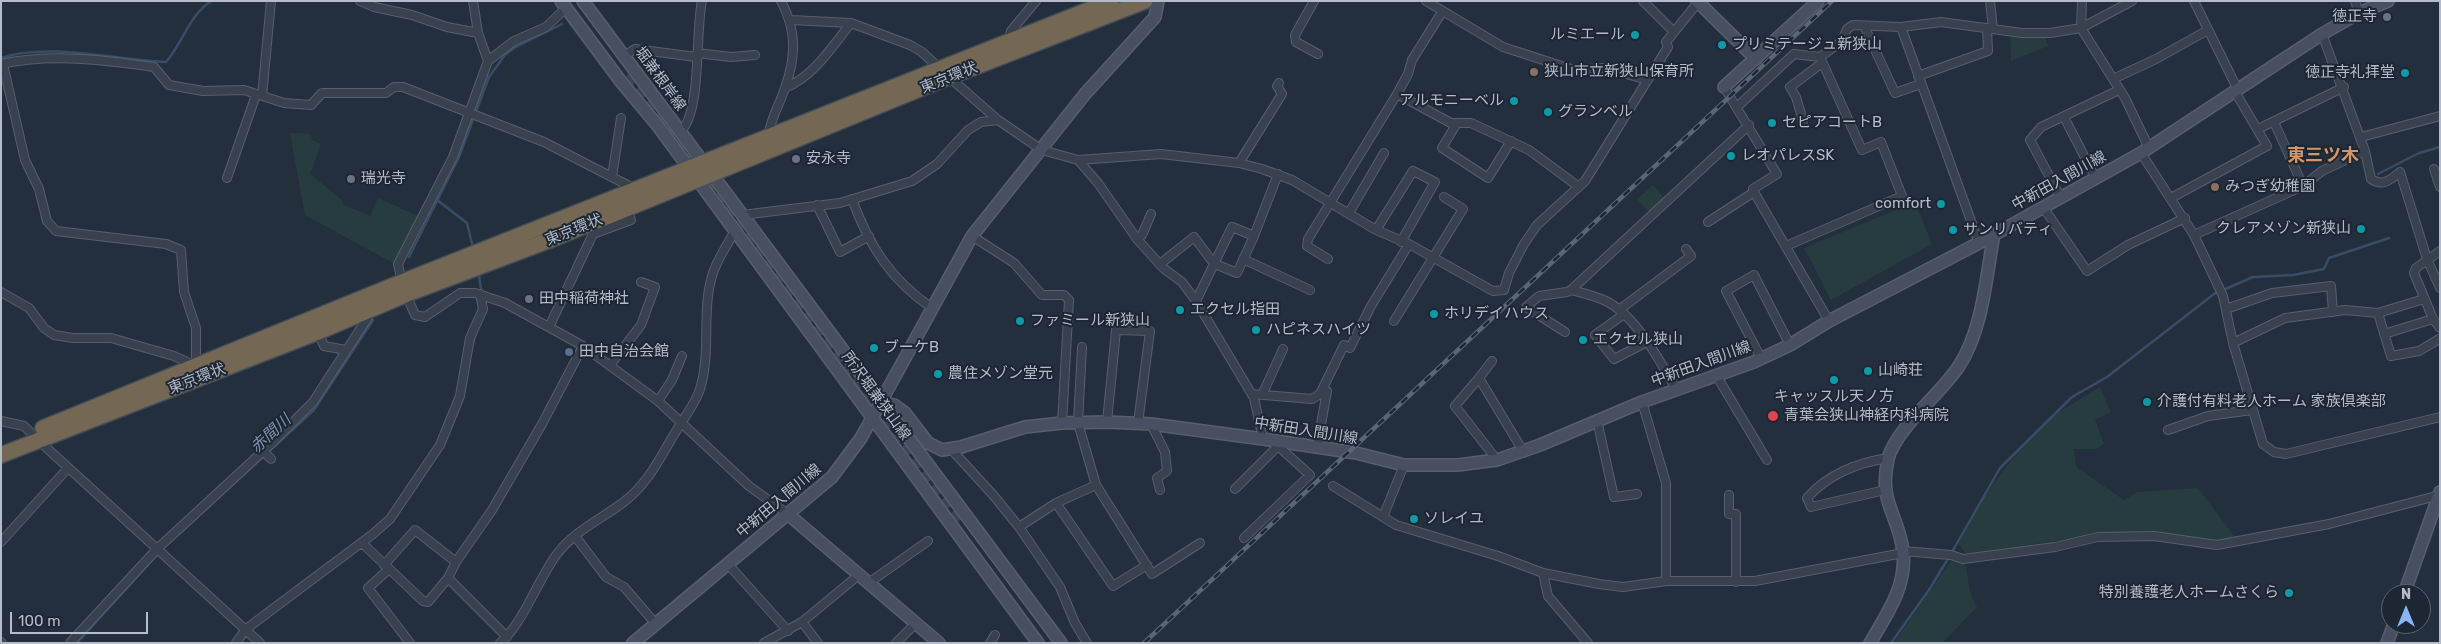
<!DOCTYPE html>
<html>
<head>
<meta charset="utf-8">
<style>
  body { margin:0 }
  #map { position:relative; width:2441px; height:644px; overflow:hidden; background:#242f3e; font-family:Rubik,sans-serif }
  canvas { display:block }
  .frame { position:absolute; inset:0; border:2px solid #b4bcc9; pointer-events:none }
  .north { position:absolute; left:2381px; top:584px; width:50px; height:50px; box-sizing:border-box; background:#1d2633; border:1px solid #59626f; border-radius:50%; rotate:0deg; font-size:14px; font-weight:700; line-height:20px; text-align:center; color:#b4bcc9 }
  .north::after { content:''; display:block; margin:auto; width:18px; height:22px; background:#8ab4f8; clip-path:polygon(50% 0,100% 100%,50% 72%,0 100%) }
  .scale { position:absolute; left:10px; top:612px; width:138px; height:22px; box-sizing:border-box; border:2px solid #b4bcc9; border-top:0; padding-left:6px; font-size:15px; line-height:18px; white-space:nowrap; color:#b4bcc9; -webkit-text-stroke:4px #1d2633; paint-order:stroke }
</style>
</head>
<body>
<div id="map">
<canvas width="2441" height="644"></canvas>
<div class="frame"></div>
<div class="north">N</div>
<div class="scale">100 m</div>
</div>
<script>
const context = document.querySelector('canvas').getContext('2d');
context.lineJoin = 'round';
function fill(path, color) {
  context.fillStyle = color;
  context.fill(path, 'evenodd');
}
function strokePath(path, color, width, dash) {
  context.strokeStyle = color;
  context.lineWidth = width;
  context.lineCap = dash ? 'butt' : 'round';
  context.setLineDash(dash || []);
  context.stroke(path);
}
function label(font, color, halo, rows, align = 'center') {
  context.font = font + ' Rubik,"Noto Sans JP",sans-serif';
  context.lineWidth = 4;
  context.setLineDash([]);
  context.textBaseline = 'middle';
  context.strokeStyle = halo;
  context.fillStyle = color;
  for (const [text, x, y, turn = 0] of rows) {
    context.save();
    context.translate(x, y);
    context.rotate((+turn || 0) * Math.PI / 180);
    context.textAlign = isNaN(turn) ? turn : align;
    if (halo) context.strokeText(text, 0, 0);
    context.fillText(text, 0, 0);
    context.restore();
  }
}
fill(new Path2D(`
  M2010,34L2023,37L2045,36L2048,46L2011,61Z
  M290,133L311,134L312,140L321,144L310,174L343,201L342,204L370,216L378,198L418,216L393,263L305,215Z
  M1653,185L1665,199L1650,213L1637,199Z
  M1915,202L1932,244L1831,300L1804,248Z
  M2100,387L2111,412L2095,420L2104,444L2096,449H2074L2076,467L2124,500L2137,492L2198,488L2237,540L2219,542L2097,535L1966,554L1958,543L1984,498L2005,468L2026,444L2056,414Z
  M1961,560L1966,567L1970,592L1977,607L1942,643H1894L1951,561Z`), '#263c3f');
strokePath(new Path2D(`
  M1,58C47,42 117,60 166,62C182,44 191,12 212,1
  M2378,174L2419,153L2440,147
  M437,200L467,223L472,244
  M409,257L459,157L489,77L505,55L514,48L562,24
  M479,276L481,289
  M472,347L476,333
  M180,533L314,410L373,320
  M1952,552L2000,468L2072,397L2107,377L2214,294L2253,277L2293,275L2324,269L2329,258L2389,238
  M77,643L155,557
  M1891,643L1929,590L1949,557`), '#394c67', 2.5);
strokePath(new Path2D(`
  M629,74L963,521`), '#3a4453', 11, [11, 5.5]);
const street = new Path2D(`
  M360,1L374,7L412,15L447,27L478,33
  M1314,1L1295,35L1296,42L1318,54
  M1426,1L1503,47L1574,70L1605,68L1648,80
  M1643,1L1674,32
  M1990,1L1993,29
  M2082,1L2081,28L2125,98L2149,148
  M2194,1L2237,88
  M2355,1L2359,13
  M791,20L851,23L910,45L922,52L941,70
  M1864,26L1895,93L1921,84
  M1901,27L1979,243
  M1008,42L1011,31L1036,1
  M697,53L731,57L755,55
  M624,56L635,49L696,57
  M1820,57L1842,41L1847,29L1853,25L1901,27L1941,22L2022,33H2050L2081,28L2132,1
  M488,61L514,41L546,27L566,8
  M1,64C51,53 104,60 154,67L169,85L203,91L244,90L284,103L311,105L322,93H386L394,87H403L544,142L635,189
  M1918,76L1988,51L1987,28
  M949,77L998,120L1042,150L1078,160L1161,154L1239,163L1262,169L1292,180L1376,230L1409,244L1493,291L1504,290L1509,273L1524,244L1537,225L1585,181L1668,47L1666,42L1699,1
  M2113,79L2156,59L2208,30
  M785,88C814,76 832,47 851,23
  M1397,94L1451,123H1471L1529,150L1579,187
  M262,96L271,1
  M1737,107L1794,54L1820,57L1862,150L1881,142L1902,196L1786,246
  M2064,117L2095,177
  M1803,121L1796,97L1790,87L1822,63
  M2274,122L2303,186
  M1457,123L1442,148L1488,178L1511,141
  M2258,129L2344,87
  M680,132C702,114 695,32 702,1
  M768,136C772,115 779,106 785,88C796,57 797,31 781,1
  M2361,137L2440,116
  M2365,151L2371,179C2383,187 2390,180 2400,172L2427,259L2440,288
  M2141,153L2194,235L2223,296L2233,343L2263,444L2274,452L2286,454L2440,417
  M1078,160L1098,183L1137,239L1163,268L1182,282L1196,301L1254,398L1263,439
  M1239,163L1282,94L1277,86L1279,83
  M2434,169L2440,187
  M612,177L621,118
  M227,178L256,95
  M1754,192L1829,321
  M2061,198L2030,140L2041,127L2119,90
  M2171,198L2267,146L2234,90
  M852,199C869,246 891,280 932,308
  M817,205L840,252L869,236
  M2043,207L2087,271L2128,245L2185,218
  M1349,213L1384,153
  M742,215L840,203L912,181L937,164L968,130L981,122L998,120
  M1708,222L1754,192L1753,189L1777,174L1724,87
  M1376,230L1413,171L1435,182L1401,242
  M2194,235L2303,186L2322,171L2365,151L2322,34
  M972,236L1014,263L1042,295H1064L1069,300L1062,423
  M1137,239L1142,235L1151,214
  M2440,251L2416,268L2414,273L2433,319L2440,328
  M1243,259L1310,290
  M1328,259L1307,246L1308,239L1397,94L1408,74L1412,60L1442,12
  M1160,264L1194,237L1215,265
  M1215,264L1237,273L1254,236
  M402,283L398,264L453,157L488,61L478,33L473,1
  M1571,290L1749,125
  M1,292L29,308L44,328L54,335L73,338H111L174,356L196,366V328L184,292L181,250L166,244L56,231L47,221L39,189L25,160L3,64
  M406,294L415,315L425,317L460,293H475L505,303L583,346L658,401L749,486L789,515
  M1196,301L1232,227L1254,236L1278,174
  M2226,309L2272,293L2331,286L2333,312
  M1619,310L1691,256L1686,249
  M2378,313L2391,356L2419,351L2439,339
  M1624,314L1595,335L1614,359L1647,342
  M1394,321L1463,209L1444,197
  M549,327L593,234L631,220L627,208
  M318,332L324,346L346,350
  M1565,332L1526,307L1539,296L1567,292L1571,290C1583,293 1596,296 1608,302C1637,318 1660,361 1676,389
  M2384,334L2433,319
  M2233,343L2285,318L2345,310L2378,313L2424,299
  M1082,347L1078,423L1096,485L1152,574L1200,543
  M1761,358L1726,291L1754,275L1790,345
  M611,364L641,325L655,287L641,282
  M1716,375L1767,460
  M1479,378L1492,361
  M1252,394L1312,399L1320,394L1344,345L1350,348L1371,306L1409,244
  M1262,395L1283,349
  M658,401L672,380L682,356
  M1642,402L1666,483V581
  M1597,420L1614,497L1637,494
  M1,421L24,426L31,433
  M1107,422L1116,330L1150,331L1138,423
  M1151,424L1165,452L1167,471L1157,478L1160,490
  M2168,430L2208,416L2252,410
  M38,440L260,643
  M1317,447L1327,391L1323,389
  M951,449L994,496L1019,527L1060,587L1075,623L1087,643
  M263,451L271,459
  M1497,460L1455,406L1479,378L1523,451
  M1333,486L1396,525L1498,556L1543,573L1599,584L1623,587L1666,581H1755L1903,553
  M1235,489L1281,443
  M1885,490L1811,507L1807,498C1827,475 1858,462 1889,458
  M1729,495V514H1736V582
  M1056,503L1113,586L1147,565
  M1383,517L1404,465
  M1019,527L1056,503L1096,485
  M575,536L606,577L624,587L655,623
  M1244,538L1310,475L1278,446
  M1,542L68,468
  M362,543L423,601L428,602L448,578L456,562L492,510L542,424L583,346
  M1903,551L1951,555L1963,559L2055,547L2098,537L2154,536L2217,545L2329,524L2440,495
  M727,563L788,631
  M384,565L415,530L456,562
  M389,569L368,588L410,643
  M1543,573L1548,596L1588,643
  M448,578L507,637
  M870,582L928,541
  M802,622L818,643
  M1,642L2,643
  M70,643L157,549L273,442L313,402L372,311
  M236,643L246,629L373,534L390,519L440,445L460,396L470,338L483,309L480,294
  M500,643C523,624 538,579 557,554C575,530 602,519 625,501C650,482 662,453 678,428C685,416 694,405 699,392C712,355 701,313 712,276C716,261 727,246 734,232
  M764,643L802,622L860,574
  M896,643L917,622
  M990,643L995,635`);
const secondary = new Path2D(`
  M561,1L622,83L658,126L1038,643
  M583,1L1061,643
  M1697,1L1756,59
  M1724,87L1818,1
  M880,402L894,405L905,413L928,443L942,450L961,447L1025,427L1062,423L1107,422L1151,424L1263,439L1356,453L1404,465H1458L1497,460L1540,445L1642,402L1754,362L1790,345L1829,321L1979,243L2141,153L2322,34L2359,13L2388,1
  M789,515L939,643
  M2404,594L2440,492
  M633,643L832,477L861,438L972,236L1085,94L1155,17L1158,1
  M1870,643C1887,614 1907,586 1903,552C1899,514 1878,504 1888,459C1896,428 1940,395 1959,366C1983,329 1986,277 1994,234
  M2387,643L2394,624`);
const highway = new Path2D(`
  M43,428L402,282L1111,1
  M1,455L318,332L407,294L550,240L949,77L1145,1`);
strokePath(street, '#565f6c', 10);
strokePath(secondary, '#565f6c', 14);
strokePath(highway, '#434c59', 18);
strokePath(street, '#38414e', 8);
strokePath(secondary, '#465061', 11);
strokePath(highway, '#746855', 15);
const rail = new Path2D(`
  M1144,643L1832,1`);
strokePath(rail, '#5a6575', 4.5);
strokePath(rail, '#1d2633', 2.5, [8]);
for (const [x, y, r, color] of [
  [2387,17,5,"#6b7280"],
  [1635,35,5,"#0f9aa8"],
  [1722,45,5,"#0f9aa8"],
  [1534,72,5,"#8d6e63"],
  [2405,73,5,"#0f9aa8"],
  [1514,101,5,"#0f9aa8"],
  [1548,112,5,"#0f9aa8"],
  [1772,123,5,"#0f9aa8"],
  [1731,156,5,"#0f9aa8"],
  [796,159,5,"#6b7280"],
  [351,179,5,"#6b7280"],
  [2215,187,5,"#8d6e63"],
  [1941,204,5,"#0f9aa8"],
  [2361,229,5,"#0f9aa8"],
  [1953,230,5,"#0f9aa8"],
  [529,299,5,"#6b7280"],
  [1180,310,5,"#0f9aa8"],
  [1434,314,5,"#0f9aa8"],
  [1020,321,5,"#0f9aa8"],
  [1256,330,5,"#0f9aa8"],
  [1583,340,5,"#0f9aa8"],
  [874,348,5,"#0f9aa8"],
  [569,352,5,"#5c6f8a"],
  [1868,371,5,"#0f9aa8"],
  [938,374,5,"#0f9aa8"],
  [1834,380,5,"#0f9aa8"],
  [2147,402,5,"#0f9aa8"],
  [1773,416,6,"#e0444e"],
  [1414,519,5,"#0f9aa8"],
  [2289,593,5,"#0f9aa8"]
]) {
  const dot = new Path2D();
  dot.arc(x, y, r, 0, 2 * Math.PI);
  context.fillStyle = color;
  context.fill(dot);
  strokePath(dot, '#1d2633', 2);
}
label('15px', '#b4bcc9', '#1d2633', [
  ["徳正寺",2377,17,"right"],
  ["ルミエール",1625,35,"right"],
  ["プリミテージュ新狭山",1732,45],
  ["狭山市立新狭山保育所",1544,72],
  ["徳正寺礼拝堂",2395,73,"right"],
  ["アルモニーベル",1504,101,"right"],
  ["グランベル",1558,112],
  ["セピアコートB",1782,123],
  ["レオパレスSK",1741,156],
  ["安永寺",806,159],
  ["瑞光寺",361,179],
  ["みつぎ幼稚園",2225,187],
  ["comfort",1931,204,"right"],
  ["クレアメゾン新狭山",2351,229,"right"],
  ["サンリバティ",1963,230],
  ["田中稲荷神社",539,299],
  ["エクセル指田",1190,310],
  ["ホリデイハウス",1444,314],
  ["ファミール新狭山",1030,321],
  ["ハピネスハイツ",1266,330],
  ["エクセル狭山",1593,340],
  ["ブーケB",884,348],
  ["田中自治会館",579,352],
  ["山崎荘",1878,371],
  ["農住メゾン堂元",948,374],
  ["キャッスル天ノ方",1834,397,"center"],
  ["介護付有料老人ホーム 家族倶楽部",2157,402],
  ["青葉会狭山神経内科病院",1784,416],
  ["ソレイユ",1424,519],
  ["特別養護老人ホームさくら",2279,593,"right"]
], 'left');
label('15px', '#b4bcc9', '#1d2633', [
  ["東京環状",949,78,-22],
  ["堀兼根岸線",660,79,54],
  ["中新田入間川線",2059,181,-29],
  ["東京環状",574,230,-22],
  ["中新田入間川線",1701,364,-20],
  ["東京環状",197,379,-21],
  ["所沢堀兼狭山線",876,396,54],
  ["中新田入間川線",1306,431,9],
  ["中新田入間川線",779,501,-40]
]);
label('italic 16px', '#7c92b1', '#1d2633', [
  ["赤間川",271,434,-43]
]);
label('bold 18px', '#d59563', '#1d2633', [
  ["東三ツ木",2323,156]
]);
</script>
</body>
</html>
